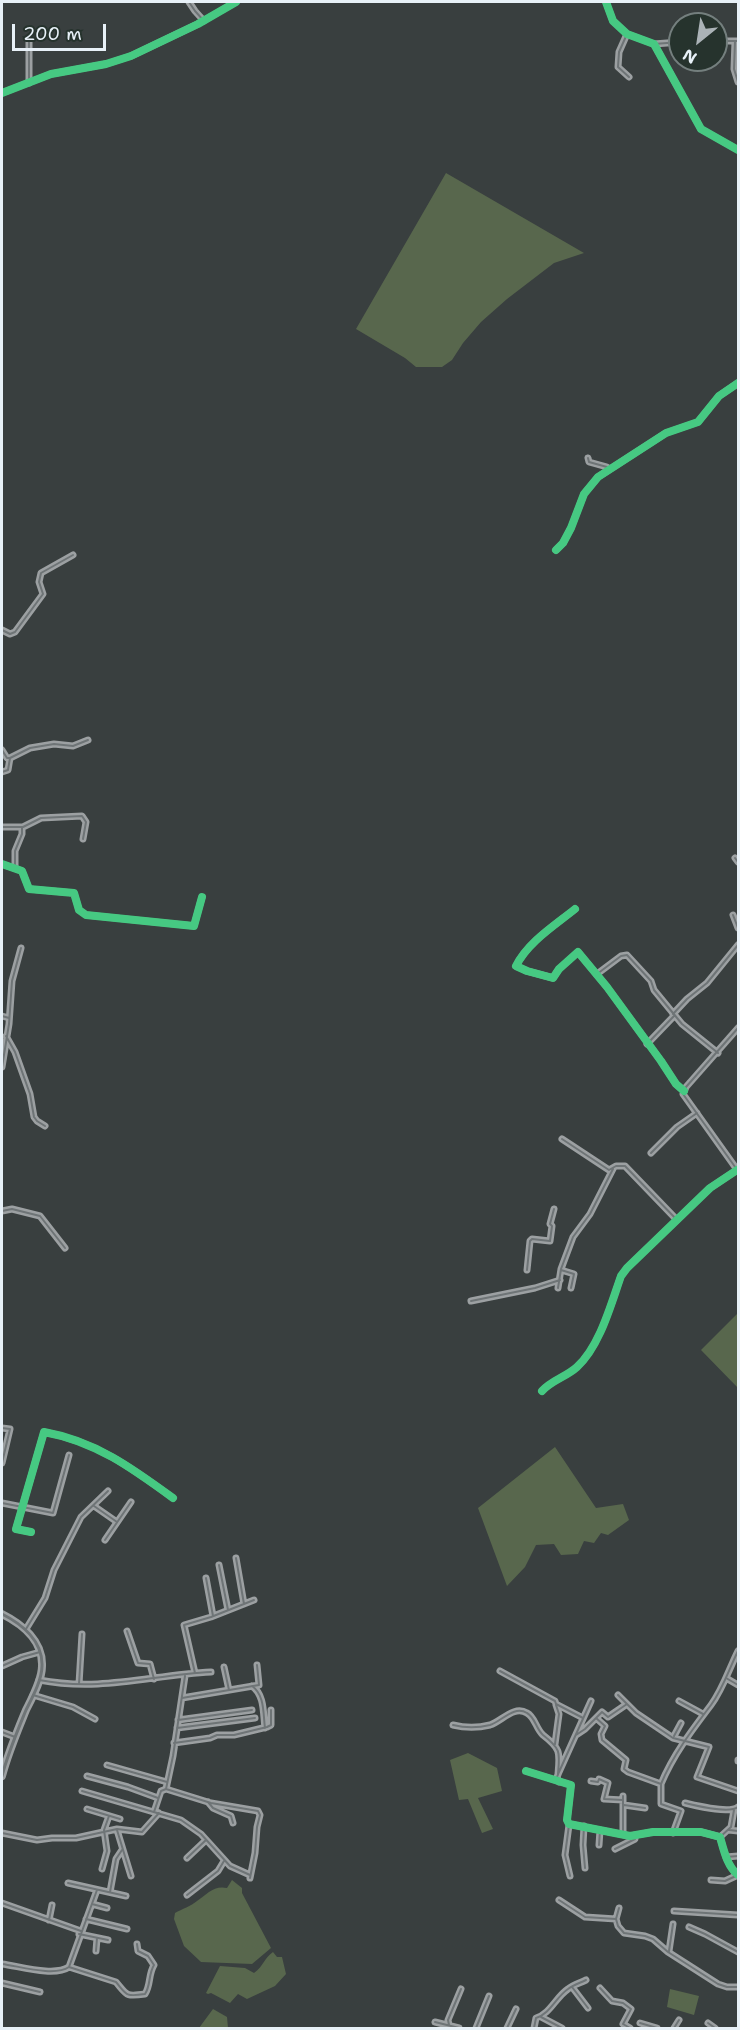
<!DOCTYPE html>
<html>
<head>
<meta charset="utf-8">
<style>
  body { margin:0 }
  #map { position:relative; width:740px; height:2030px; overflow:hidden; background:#393f3f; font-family:"Shantell Sans",sans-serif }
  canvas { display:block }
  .frame { position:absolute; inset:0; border:3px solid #e8f1f8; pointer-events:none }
  .north { position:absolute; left:668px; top:12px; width:60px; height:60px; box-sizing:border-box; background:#26332d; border:2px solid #747f7e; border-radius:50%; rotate:210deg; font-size:16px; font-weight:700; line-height:24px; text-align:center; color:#e8f1f8 }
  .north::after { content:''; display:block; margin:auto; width:21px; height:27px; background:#abb3b7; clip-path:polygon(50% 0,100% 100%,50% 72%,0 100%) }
  .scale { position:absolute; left:12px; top:24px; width:94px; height:27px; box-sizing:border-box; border:3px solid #e8f1f8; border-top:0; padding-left:8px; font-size:18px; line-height:21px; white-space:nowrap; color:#e8f1f8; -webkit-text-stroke:4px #26332d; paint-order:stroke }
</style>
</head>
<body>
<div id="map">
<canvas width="740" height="2030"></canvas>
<div class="frame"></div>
<div class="north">N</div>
<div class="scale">200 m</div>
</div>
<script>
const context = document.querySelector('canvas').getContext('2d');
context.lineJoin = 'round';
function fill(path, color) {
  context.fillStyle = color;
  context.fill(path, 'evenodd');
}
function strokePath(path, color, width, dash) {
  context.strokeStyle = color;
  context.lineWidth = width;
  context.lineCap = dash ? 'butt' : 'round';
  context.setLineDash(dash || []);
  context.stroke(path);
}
fill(new Path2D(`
  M446,173L584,253L554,263L507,299L481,322L463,343L452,360L442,367H416L405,358L356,329Z
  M738,1313V1388L701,1350Z
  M555,1447L596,1508L623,1504L629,1520L608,1535L601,1533L594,1543L584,1541L578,1554L561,1555L554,1544L536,1545L525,1567L507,1586L478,1508Z
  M468,1753L497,1768L502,1791L478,1798L493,1829L482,1833L468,1799L459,1800L450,1760Z
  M232,1880L242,1888V1893L271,1948L252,1964L201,1962L184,1946L174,1919L175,1913C182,1909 191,1906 197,1901C207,1894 214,1885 227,1888Z
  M273,1952L277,1957H282L286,1974L275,1986L247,1999L238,1994L230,2003L211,1993L208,1994L206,1993L220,1966L245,1968L254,1973C263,1967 264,1958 273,1952Z
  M670,1989L699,1996L694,2015L667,2007Z
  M213,2009L227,2017L228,2028H199Z`), '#58674d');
const minor = new Path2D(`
  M189,2L195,11L204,21
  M606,2L613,21L627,34L654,44L701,129L738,150
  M627,34L619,52L618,67L629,77
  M29,38V83
  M716,41H738
  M735,41L734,69L738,82
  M654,44L680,42
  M2,93L51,74L106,64L131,56L198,24L236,2
  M588,458L589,462L607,467L608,470
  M556,550L563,543L571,528L584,494L598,477L666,433L698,422L719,396L738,383
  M2,630L10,634L15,632L43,594L39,582L41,573L73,555
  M2,750L7,758H10L30,748L54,744L73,746L88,740
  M2,772L8,770L10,758
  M2,827H23L41,818L82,816L86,822L83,839
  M735,858L738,862
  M2,864L22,871L29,889L74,893L79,910L86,915L194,926L202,897
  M15,868V851L22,834V827
  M575,909C554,926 528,942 516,966L527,971L553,978L559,969L578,952L607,987L661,1061L676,1084L684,1091
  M733,915L738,928
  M597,974L621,956L627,955L651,981L654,990L682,1024L718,1053
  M673,1014L687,999L707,983L738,945
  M2,1016L9,1018
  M738,1028L686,1087L683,1094L738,1171
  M6,1036L15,1052L30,1094L34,1117L37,1121L45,1126
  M647,1044L674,1016
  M2,1067L9,1024L12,981L21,948
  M562,1139L609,1170L616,1166H625L677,1220
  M651,1153L677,1127L697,1113
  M2,1211L12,1209L40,1216L65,1248
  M527,1270L530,1241L532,1239L550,1241L552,1226L550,1224L554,1209
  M561,1270L574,1274L571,1288
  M558,1288L561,1269L573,1237L590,1214L613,1169
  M471,1301L535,1288L560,1280
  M542,1391C552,1380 566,1377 577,1367C600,1346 611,1304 621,1276L627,1268L710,1188L737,1170
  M2,1428L10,1429L2,1463
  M2,1503L53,1513L69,1455
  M94,1506L117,1522
  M31,1532L16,1529L44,1432C95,1441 132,1468 173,1498
  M105,1540L131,1502
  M236,1558L244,1604
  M219,1565L228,1610
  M206,1578L213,1616
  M26,1629L45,1598L54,1570L81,1517L108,1491
  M127,1631L138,1663L150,1664L154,1679
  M2,1666L22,1657L40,1652
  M224,1667L229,1690
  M500,1671L555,1701L556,1704L583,1718
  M195,1673L184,1625L211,1617L254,1600
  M726,1678L738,1685
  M39,1680C101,1692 151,1675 211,1672
  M79,1684L82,1634
  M252,1686C265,1695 263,1714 265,1728
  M33,1695L73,1707L95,1719
  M618,1695L636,1713L673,1738L709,1747L697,1777L738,1791
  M182,1698L259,1685L257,1665
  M679,1701L703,1714
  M596,1718L605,1726L601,1734L602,1740L626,1760L624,1769L628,1772L661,1784C673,1755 692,1730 711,1705C723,1689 729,1669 738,1651
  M178,1720L252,1710
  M453,1725C465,1728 478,1728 490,1725C502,1721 514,1705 527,1713C535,1717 536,1729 543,1735C561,1749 560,1752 558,1774
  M177,1728L255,1718
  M2,1732L15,1737
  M576,1735L585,1729L602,1712L608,1717L627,1704
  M674,1736L681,1723
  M174,1743L210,1738L217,1735H234L267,1727L271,1725V1710
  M555,1744L559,1714L556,1705
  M738,1760V1761
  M107,1765L167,1782
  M526,1771L571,1785L567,1820L569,1824L630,1836L653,1832H701L720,1837C724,1851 727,1866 738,1875
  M87,1776L128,1787L158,1798
  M591,1781L598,1782L599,1779L608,1783L604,1799L623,1800
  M559,1782L557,1777L559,1772L591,1701
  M661,1784V1804L681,1811L673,1833
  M166,1789L173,1756L185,1676
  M82,1791L181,1820L201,1834L230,1866L250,1875
  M623,1796V1832
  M208,1802L213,1808L231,1816L233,1823
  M685,1803C698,1806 729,1814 738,1807
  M624,1805L645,1808
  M87,1809L120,1819
  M154,1812L161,1791L166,1789L211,1803L258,1811L260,1815L257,1827L255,1853L250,1878
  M569,1825L565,1855L570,1876
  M584,1826L583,1845L585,1868
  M117,1830L131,1876
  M729,1830L738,1831
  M2,1833L37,1840L52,1838H76L117,1829L142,1832L159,1813
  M720,1837L731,1827L734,1810
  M599,1845L600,1830
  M615,1849L635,1839V1836
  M726,1857L738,1856
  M187,1858L206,1840
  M102,1869L107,1851L104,1830L109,1816
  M711,1880L725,1881L738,1875
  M68,1883L126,1896
  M110,1892L116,1859L122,1850
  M187,1895L218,1871L224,1861
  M559,1900L585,1917L616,1919
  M2,1903L81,1931
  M92,1904L107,1908
  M619,1908L616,1919L618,1926L624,1933L645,1936L653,1939L668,1952L718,1984L727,1987H738
  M674,1911L738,1915
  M86,1919L127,1929
  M49,1920L52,1905
  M689,1927L705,1934L738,1952
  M79,1934L108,1940
  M96,1951L97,1938
  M669,1951L673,1924
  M2,1964C19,1966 54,1977 69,1967L97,1890
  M69,1967L116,1982C127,1995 125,1997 145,1994C151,1985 148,1975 154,1965L148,1956L138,1951L137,1944
  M2,1983L40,1992
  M572,1987L588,2008
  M600,1988L612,2001L623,2003L631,2009L623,2024L630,2028
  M541,2017L562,2028
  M435,2022L459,2028
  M640,2023L657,2028
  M708,2023L715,2028
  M449,2025L448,2020L461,1989
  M476,2028L489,1996
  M507,2028L516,2009
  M534,2028L536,2018C550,2014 556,1997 568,1989C573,1985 580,1983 586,1980
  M674,2028L679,2020`);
const tertiary = new Path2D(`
  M2,1614C22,1624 43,1641 42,1666C42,1680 32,1698 26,1710C17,1732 8,1753 2,1776`);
strokePath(minor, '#9ca0a2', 7);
strokePath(tertiary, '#9ca0a2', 8);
strokePath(minor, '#6e7476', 2);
strokePath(tertiary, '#6e7476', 3);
strokePath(new Path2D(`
  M606,2L613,21L627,34L654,44L701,129L738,150
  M2,93L51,74L106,64L131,56L198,24L236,2
  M556,550L563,543L571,528L584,494L598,477L666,433L698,422L719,396L738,383
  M2,864L22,871L29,889L74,893L79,910L86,915L194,926L202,897
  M575,909C554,926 528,942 516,966L527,971L553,978L559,969L578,952L607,987L661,1061L676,1084L684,1091
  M542,1391C552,1380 566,1377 577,1367C600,1346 611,1304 621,1276L627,1268L710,1188L737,1170
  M31,1532L16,1529L44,1432C95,1441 132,1468 173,1498
  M526,1771L571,1785L567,1820L569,1824L630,1836L653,1832H701L720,1837C724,1851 727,1866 738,1875`), '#46c982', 8);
</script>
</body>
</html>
